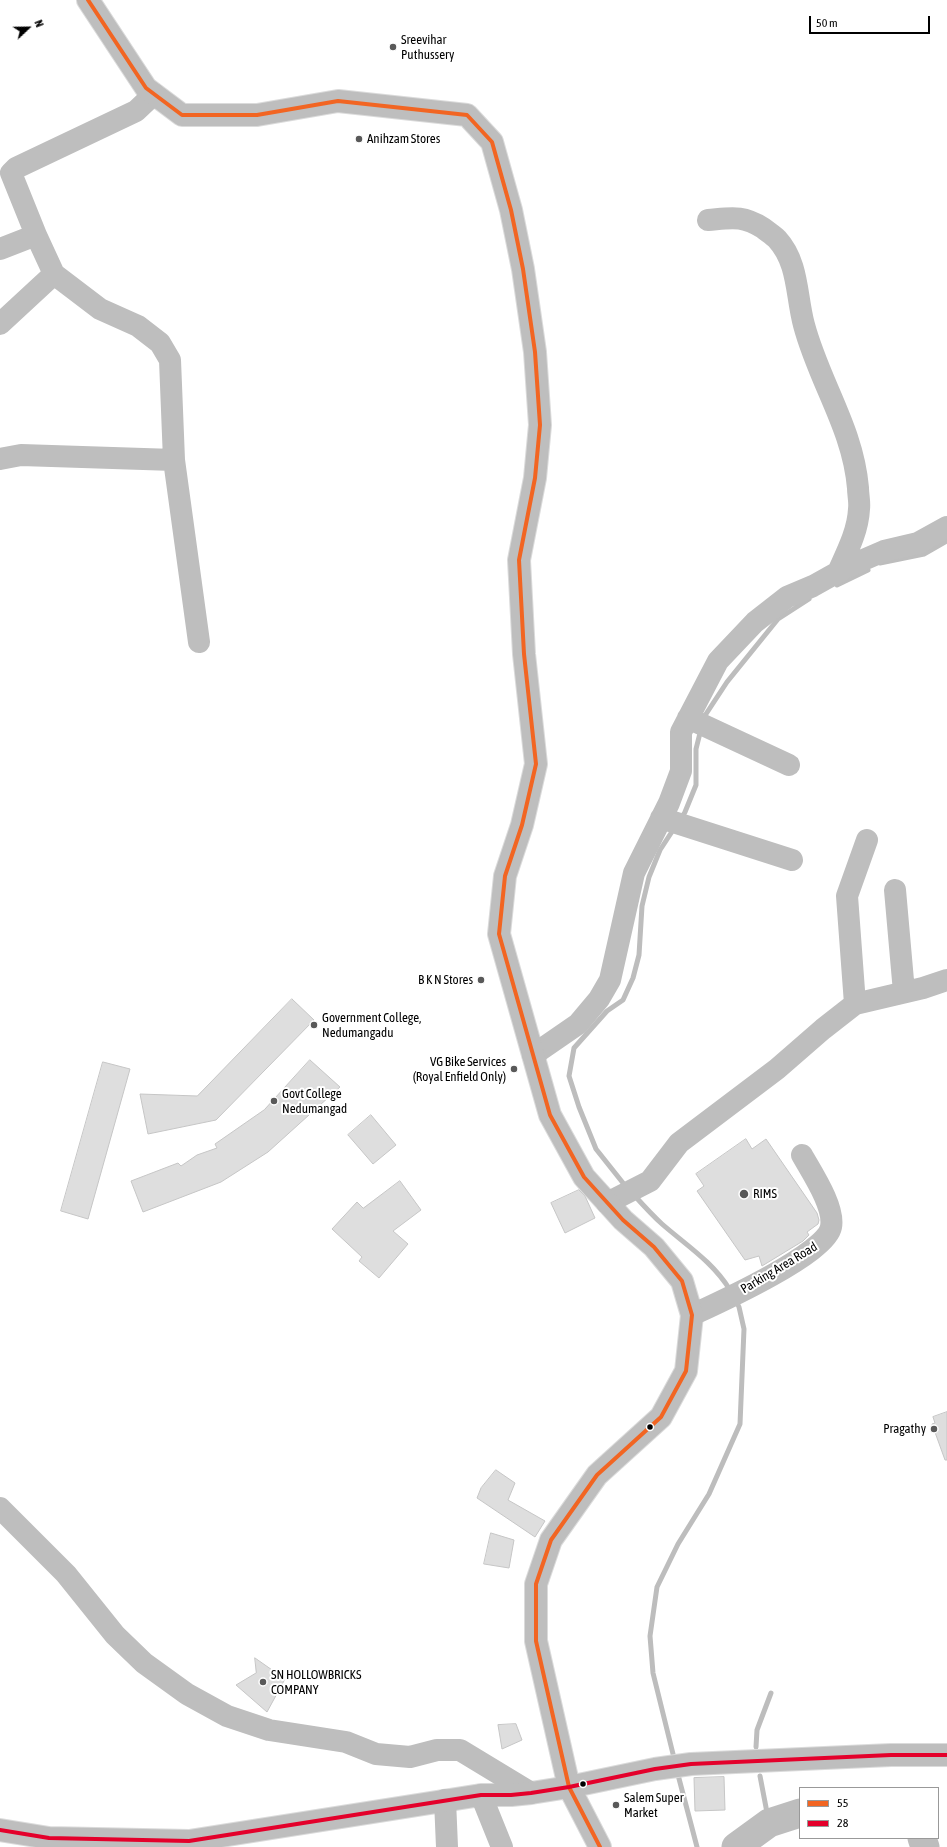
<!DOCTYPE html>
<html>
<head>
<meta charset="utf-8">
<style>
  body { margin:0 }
  #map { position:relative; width:947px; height:1847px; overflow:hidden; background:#fff; font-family:"Asap Condensed",sans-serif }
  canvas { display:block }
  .legend { position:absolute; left:799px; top:1787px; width:140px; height:52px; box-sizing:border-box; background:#fff; border:1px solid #999; margin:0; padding:5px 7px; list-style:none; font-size:12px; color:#000 }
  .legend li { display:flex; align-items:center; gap:8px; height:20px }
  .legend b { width:20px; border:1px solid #999 }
  .north { position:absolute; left:8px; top:8px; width:40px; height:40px; -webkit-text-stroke:3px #fff; paint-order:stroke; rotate:68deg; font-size:11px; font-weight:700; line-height:16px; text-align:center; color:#000 }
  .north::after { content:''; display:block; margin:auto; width:14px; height:18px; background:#000; clip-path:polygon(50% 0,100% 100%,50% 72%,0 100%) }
  .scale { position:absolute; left:809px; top:16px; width:121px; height:18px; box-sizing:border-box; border:2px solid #000; border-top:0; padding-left:5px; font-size:12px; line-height:14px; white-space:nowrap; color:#000; -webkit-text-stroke:3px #fff; paint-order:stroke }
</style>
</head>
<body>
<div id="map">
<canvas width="947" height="1847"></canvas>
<ul class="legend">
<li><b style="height:5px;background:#f26522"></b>55</li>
<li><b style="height:5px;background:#e4002b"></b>28</li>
</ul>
<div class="north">N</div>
<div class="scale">50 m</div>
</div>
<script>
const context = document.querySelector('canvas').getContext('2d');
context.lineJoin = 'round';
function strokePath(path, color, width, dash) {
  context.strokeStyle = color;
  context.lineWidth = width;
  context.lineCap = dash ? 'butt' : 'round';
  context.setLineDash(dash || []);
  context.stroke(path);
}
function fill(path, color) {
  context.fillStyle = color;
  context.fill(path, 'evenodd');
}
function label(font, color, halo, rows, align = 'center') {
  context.font = font + ' "Asap Condensed",sans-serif';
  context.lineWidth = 4;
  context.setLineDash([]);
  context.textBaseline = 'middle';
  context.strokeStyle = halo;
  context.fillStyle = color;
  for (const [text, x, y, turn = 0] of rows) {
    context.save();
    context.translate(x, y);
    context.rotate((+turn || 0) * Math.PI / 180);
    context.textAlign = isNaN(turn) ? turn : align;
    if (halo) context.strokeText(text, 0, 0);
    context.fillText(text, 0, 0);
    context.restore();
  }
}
strokePath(new Path2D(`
  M880,563L924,554L947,541
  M837,585L868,570
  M704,720L706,714L727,682L778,619L809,599
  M681,819L685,812L696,785V749L701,729
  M627,1188L596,1149L579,1107L569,1076L574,1048L607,1011L623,1000L633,978L639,955L642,906L649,877L660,850L675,827
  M634,1195C643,1205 652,1215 662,1224C686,1245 713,1262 730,1290
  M756,1747L757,1730L771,1693
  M675,1762L653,1673L650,1636L657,1587L678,1544L709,1494L740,1424L744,1329L739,1307L735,1299
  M677,1771L697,1847
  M760,1776L769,1823`), '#bdbdbd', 5);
strokePath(new Path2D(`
  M922,1838L925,1847
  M736,1847L769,1823L800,1813`), '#bdbdbd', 29);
const building = new Path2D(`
  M292,999L314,1020L216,1120L148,1134L140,1094L197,1096Z
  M310,1060L340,1087L268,1152L221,1182L143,1212L131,1181L178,1163L181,1166L197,1155L217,1148L215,1144L264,1110Z
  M103,1062L130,1069L88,1219L61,1211Z
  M371,1115L396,1145L373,1164L348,1135Z
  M746,1139L752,1149L766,1139L817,1213L819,1220L818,1224L807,1232L809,1235L803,1241L762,1266L759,1256L745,1260L697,1191L704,1186L696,1174Z
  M400,1181L421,1210L393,1231L408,1244L379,1278L359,1261L362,1257L332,1229L357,1202L363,1208Z
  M579,1190L585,1196L595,1218L565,1233L551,1203Z
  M947,1412V1460H945L932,1424L935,1423L933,1417Z
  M496,1470L515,1483L508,1500L545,1521L535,1537L477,1498L481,1488Z
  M491,1533L514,1540L509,1568L484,1564Z
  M255,1658L285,1679L267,1712L236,1685L256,1673Z
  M516,1724L522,1740L502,1749L498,1725Z
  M724,1777L725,1810L695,1811L694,1778Z`);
fill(building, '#dedede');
strokePath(building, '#c6c6c6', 1);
const major = new Path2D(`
  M88,0L146,88L182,115H257L338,101L467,115L492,142L511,210L523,269L535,352L540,425L535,478L519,560L524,654L536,764L522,825L505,876L499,934L550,1115L584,1177L623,1220L654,1247L682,1281L692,1315L686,1371L661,1417L597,1475L551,1540L536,1584V1641L569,1787L600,1847
  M0,1830L49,1838L189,1841L481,1795H511L531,1793L569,1787L655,1769L691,1764L891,1755H947`);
strokePath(major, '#dbdbdb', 24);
strokePath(new Path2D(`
  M708,220C732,218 742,215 763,228C768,232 773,235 777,239C799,263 796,296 804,325C819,382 853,428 858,488C858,495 860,502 859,509C858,531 847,552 838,572
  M36,235L54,274L100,309L138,326L160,343L170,360L174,460L199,642
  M0,249L36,235L11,173L16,168L136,111L154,94
  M0,324L54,274
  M0,459L21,455L174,460
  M688,718L789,765
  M661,818L792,860
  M895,890L904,992
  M855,1004L847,896L867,840
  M533,1055L578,1024L599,999L610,980L634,873L669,803L681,771V732L718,661L755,622L787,597L813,586L847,567L884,551L918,543L947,527
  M607,1203L650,1181L679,1143L777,1069L823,1029L855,1004L923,988L947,980
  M692,1315C718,1303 826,1254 831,1227C835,1207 812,1173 802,1155
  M0,1508L66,1574L115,1635L144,1663L187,1694L227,1716L269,1730L346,1742L376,1754L410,1757L437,1750H460L531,1793
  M481,1795L502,1847
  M445,1800L447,1847`), '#bebebe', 22);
strokePath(major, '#bebebe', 22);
strokePath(new Path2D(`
  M88,0L146,88L182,115H257L338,101L467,115L492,142L511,210L523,269L535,352L540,425L535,478L519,560L524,654L536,764L522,825L505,876L499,934L550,1115L584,1177L623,1220L654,1247L682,1281L692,1315L686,1371L661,1417L597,1475L551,1540L536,1584V1641L569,1787L600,1847`), '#f26522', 4);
strokePath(new Path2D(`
  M0,1830L49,1838L189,1841L481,1795H511L531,1793L569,1787L655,1769L691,1764L891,1755H947`), '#e4002b', 4);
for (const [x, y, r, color] of [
  [393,47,4,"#595959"],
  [359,139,4,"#595959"],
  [481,980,4,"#595959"],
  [314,1025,4,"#595959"],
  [514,1069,4,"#595959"],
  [274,1101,4,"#595959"],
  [744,1194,5,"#595959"],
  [650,1427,3.5,"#000"],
  [934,1429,4,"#595959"],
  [263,1682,4,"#595959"],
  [583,1784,3.5,"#000"],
  [616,1805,4,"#595959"]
]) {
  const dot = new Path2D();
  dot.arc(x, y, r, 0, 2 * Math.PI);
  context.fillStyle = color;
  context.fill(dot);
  strokePath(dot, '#fff', 1.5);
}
label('13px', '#000', '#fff', [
  ["Sreevihar",401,40],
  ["Puthussery",401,55],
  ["Anihzam Stores",367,139],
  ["B K N Stores",473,980,"right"],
  ["Government College,",322,1018],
  ["Nedumangadu",322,1033],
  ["VG Bike Services",506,1062,"right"],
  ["(Royal Enfield Only)",506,1077,"right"],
  ["Govt College",282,1094],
  ["Nedumangad",282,1109],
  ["RIMS",753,1194],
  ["Pragathy",926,1429,"right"],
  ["SN HOLLOWBRICKS",271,1675],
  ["COMPANY",271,1690],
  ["Salem Super",624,1798],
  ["Market",624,1813]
], 'left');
label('13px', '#000', '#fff', [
  ["Parking Area Road",779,1268,-31]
]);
</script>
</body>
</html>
